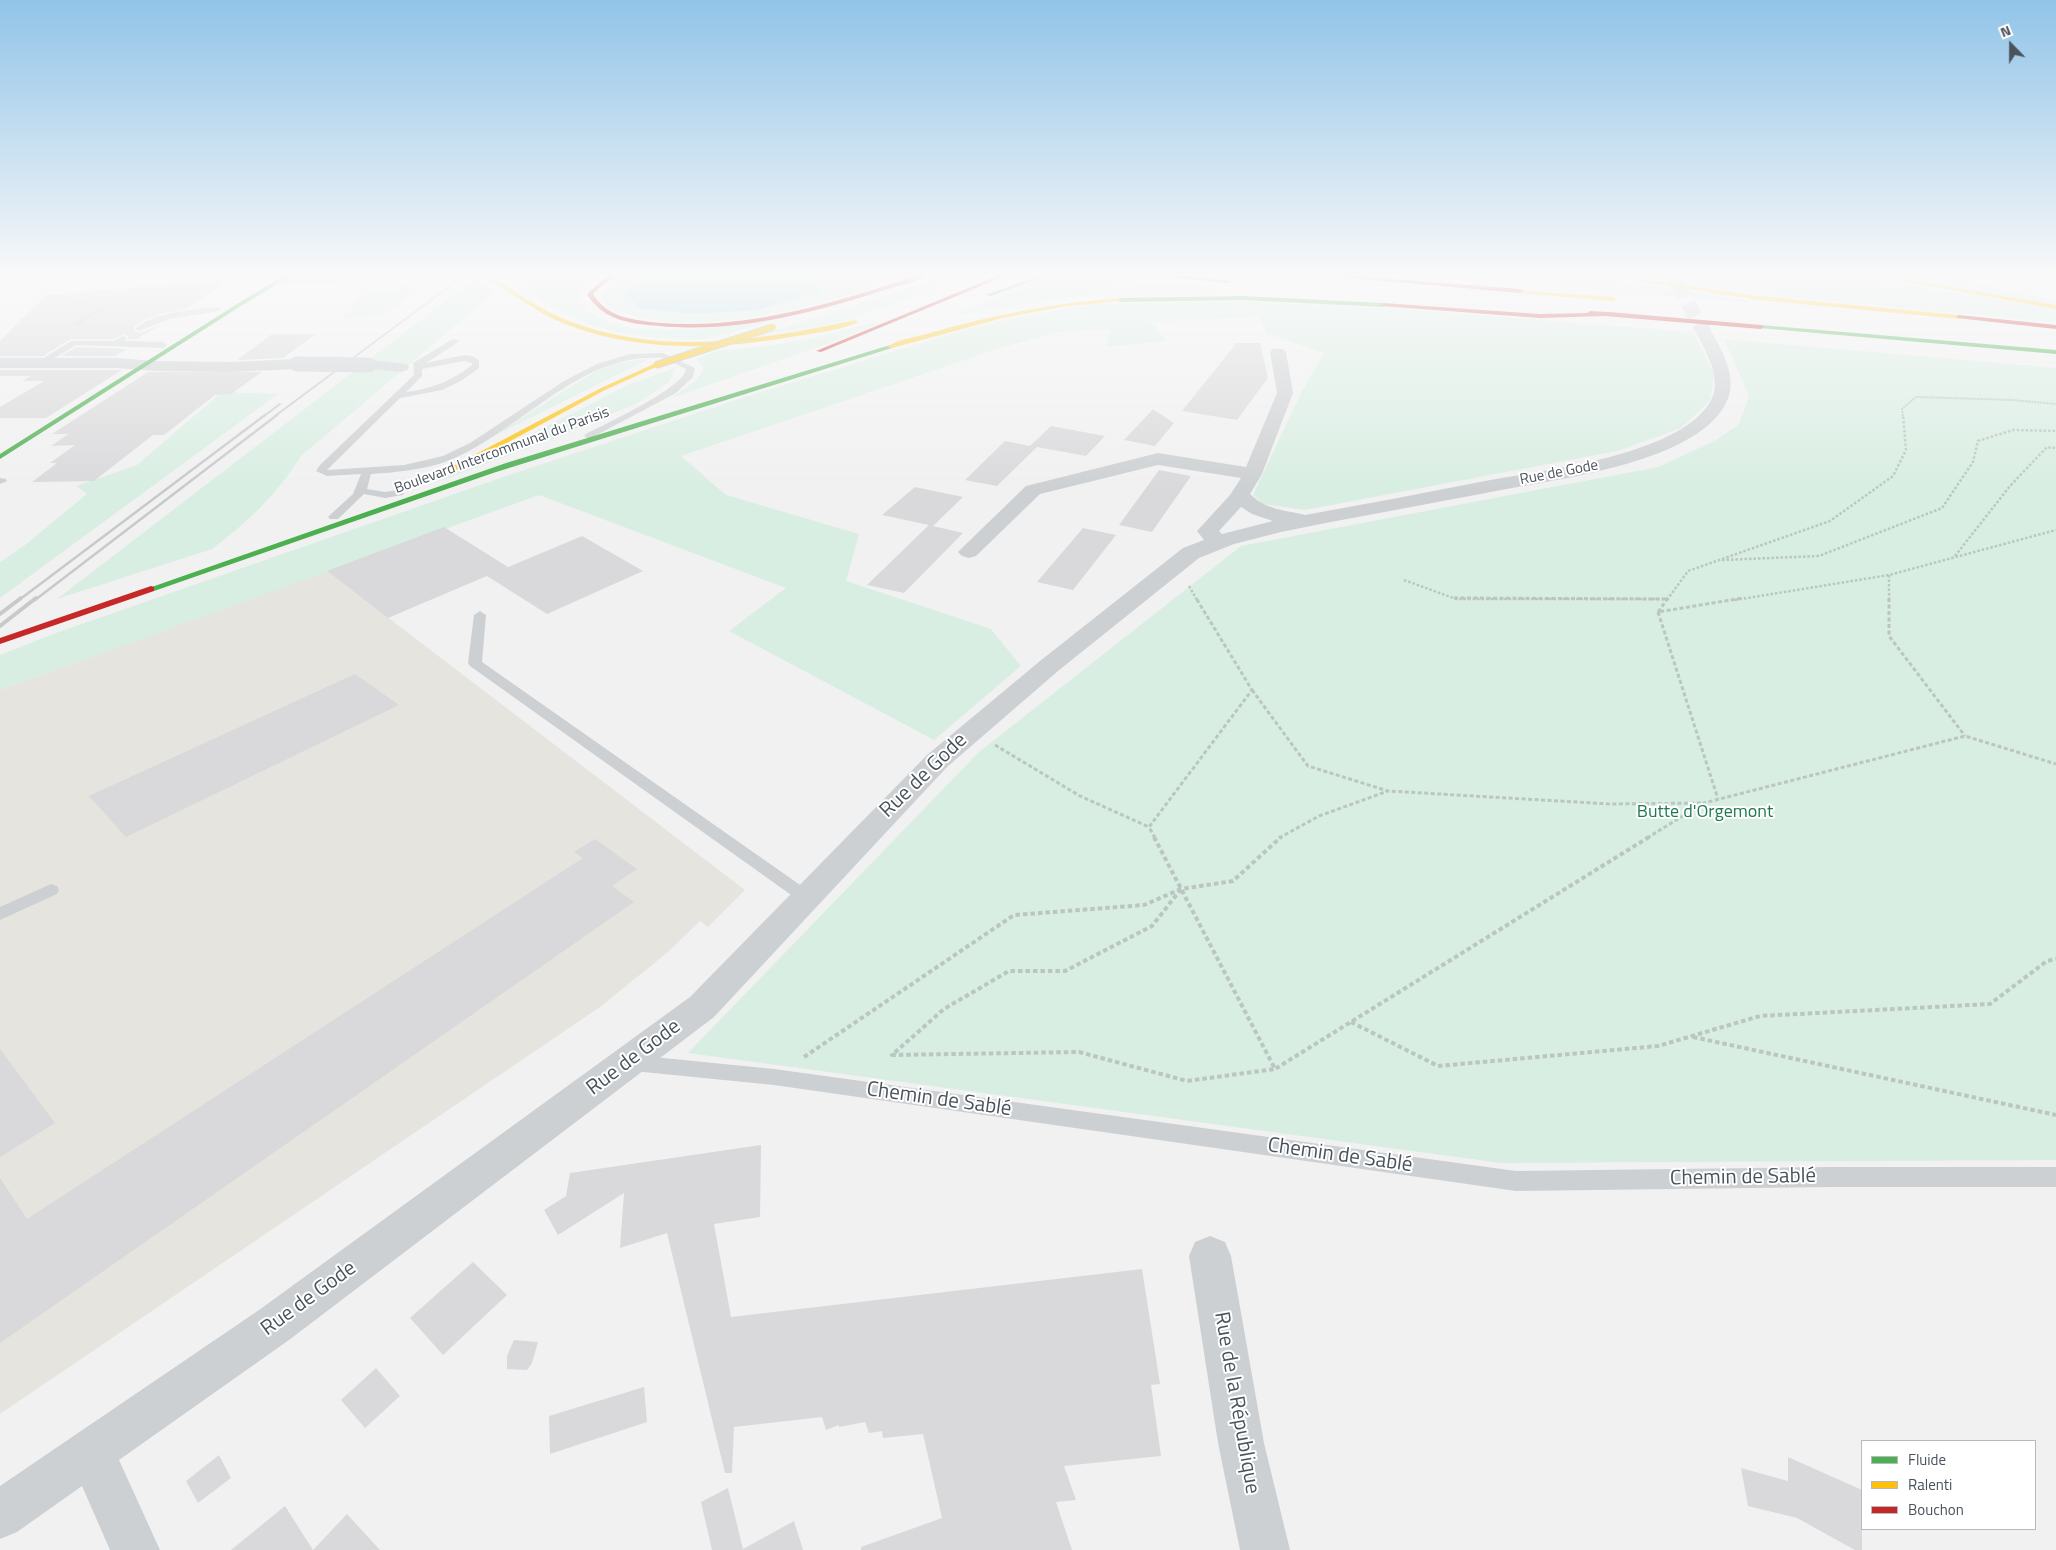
<!DOCTYPE html>
<html>
<head>
<meta charset="utf-8">
<style>
  body { margin:0 }
  #map { position:relative; width:2056px; height:1550px; overflow:hidden; background:#f2f1f1; font-family:"Titillium Web",sans-serif }
  canvas { display:block }
  .legend { position:absolute; left:1861px; top:1440px; width:175px; height:90px; box-sizing:border-box; background:#fff; border:1px solid #b7babe; margin:0; padding:6px 9px; list-style:none; font-size:15px; color:#4a535c }
  .legend li { display:flex; align-items:center; gap:10px; height:25px }
  .legend b { width:25px; border:1px solid #b7babe }
  .north { position:absolute; left:1986px; top:20px; width:50px; height:50px; -webkit-text-stroke:4px #fff; paint-order:stroke; rotate:338deg; font-size:14px; font-weight:700; line-height:20px; text-align:center; color:#4a535c }
  .north::after { content:''; display:block; margin:auto; width:18px; height:22px; background:#4a535c; clip-path:polygon(50% 0,100% 100%,50% 72%,0 100%) }
</style>
</head>
<body>
<div id="map">
<canvas width="2056" height="1550"></canvas>
<ul class="legend">
<li><b style="height:6px;background:#4caf50"></b>Fluide</li>
<li><b style="height:6px;background:#ffc107"></b>Ralenti</li>
<li><b style="height:6px;background:#c62828"></b>Bouchon</li>
</ul>
<div class="north">N</div>
</div>
<script>
const context = document.querySelector('canvas').getContext('2d');
context.lineJoin = 'round';
function fill(path, color) {
  context.fillStyle = color;
  context.fill(path, 'evenodd');
}
function strokePath(path, color, width, dash) {
  context.strokeStyle = color;
  context.lineWidth = width;
  context.lineCap = dash ? 'butt' : 'round';
  context.setLineDash(dash || []);
  context.stroke(path);
}
function label(font, color, halo, rows, align = 'center') {
  context.font = font + ' "Titillium Web",sans-serif';
  context.lineWidth = 4;
  context.setLineDash([]);
  context.textBaseline = 'middle';
  context.strokeStyle = halo;
  context.fillStyle = color;
  for (const [text, x, y, turn = 0] of rows) {
    context.save();
    context.translate(x, y);
    context.rotate((+turn || 0) * Math.PI / 180);
    context.textAlign = isNaN(turn) ? turn : align;
    if (halo) context.strokeText(text, 0, 0);
    context.fillText(text, 0, 0);
    context.restore();
  }
}
fill(new Path2D(`
  M327,571L745,890L708,927L700,921L668,952L600,1007L0,1414V690Z`), '#e6e4df');
fill(new Path2D(`
  M394,274H438L382,316L342,318L369,290H397L412,280Z
  M502,274H602L591,280L579,294L581,305C589,311 598,318 607,321C652,339 725,326 772,321C751,327 730,334 709,338C697,341 683,338 671,338C596,337 562,313 502,274Z
  M625,274H916L885,276L889,282C828,304 728,329 663,321C644,319 626,314 607,308L602,297L606,286Z
  M949,274H975L848,320L817,327L757,336Z
  M1395,274H1574L1746,300L1750,303Z
  M1685,274H1846L2056,309V322L1782,297L1689,286Z
  M1877,274H1939L2056,301V305Z
  M1049,276L1223,288C1163,290 1104,292 1045,301C1017,305 989,310 962,315L957,313Z
  M474,279L485,284L494,293L301,456C279,492 246,524 212,549L57,599Z
  M1245,301L1416,310L1693,332L1714,374L1710,401L1681,428L1617,451L1305,510L1263,504L1253,495L1301,393L1324,353L1268,334L1258,317L1150,322L1166,341L1106,347L1110,330L1058,332L994,350L681,456L726,495L859,534L846,581L991,629L1021,666L934,740L729,631L786,588L539,495L0,690V655L56,633L506,476L745,397L960,331L1027,315L1096,304Z
  M872,323H880L830,343L671,398L697,380L704,367L696,359L717,351L765,346L808,339Z
  M1724,339L2056,368V1160L1501,1163L688,1053L979,752L1241,546L1658,467L1716,440L1739,424L1749,396Z
  M649,359L490,438L599,369L613,363Z
  M675,368L669,382L639,402L566,434L437,482L630,384Z
  M222,392L278,394L0,598V562L25,545L87,494L76,486L137,465Z`), '#d8eee2');
fill(new Path2D(`
  M651,274H802L812,277L821,291L758,310L693,314L638,308L625,292Z`), '#b0dbe9');
fill(new Path2D(`
  M232,279L186,309L163,313L142,321L134,327V331L140,333L163,323L137,339H128V336L124,334L113,339H71L43,356H0V341L46,295Z
  M272,334H316L283,358L237,360Z
  M1234,343H1260L1268,378L1237,420L1182,411L1234,346Z
  M76,347L127,349L115,356H61Z
  M0,370H122L46,418H0V407L44,381H22L31,376H0Z
  M148,372H262L231,394L215,395L164,435H153L94,481L32,482L57,463H50L75,445L51,446L68,434H52Z
  M1153,409L1174,423L1155,446L1124,440Z
  M1051,426L1105,436L1086,456L1037,447L997,486L965,480L1005,441L1030,446Z
  M1159,470L1191,476L1152,532L1119,525Z
  M915,487L963,497L933,526L963,533L904,593L867,585L929,525L882,515Z
  M444,527L508,567L388,618L327,571Z
  M1083,528L1116,535L1073,590L1037,582Z
  M582,536L643,571L547,614L487,576Z
  M355,674L399,705L126,837L89,796Z
  M595,839L637,869L612,886L634,902L0,1343V1178L27,1219L583,858L574,852Z
  M0,1049L55,1123L0,1157Z
  M761,1145L760,1217L714,1224L731,1317L1142,1269L1160,1384L1151,1385L1161,1456L1064,1466L1076,1500L1056,1502L1072,1550H861V1547L942,1518L923,1434L883,1438L882,1431L869,1433L865,1422L839,1427V1425L826,1430L822,1417L734,1427L732,1473H725L667,1233L620,1248L624,1193L558,1235L544,1210L566,1196L570,1173Z
  M473,1262L507,1295L443,1355L410,1318Z
  M514,1340L538,1342L532,1363L527,1370L507,1369V1356Z
  M376,1368L400,1396L365,1428L341,1400Z
  M644,1387L647,1422L550,1454L549,1416Z
  M219,1455L231,1478L198,1503L186,1481Z
  M1788,1457L1862,1490V1550H1855L1797,1518L1748,1506L1741,1468L1788,1481Z
  M728,1488L743,1549L794,1521L803,1550H712L701,1502Z
  M285,1506L313,1550H231Z
  M347,1514L380,1550H313Z`), '#d9d9db');
strokePath(new Path2D(`
  M1677,283L1705,334`), '#d0d1d3', 15, [15, 8]);
strokePath(new Path2D(`
  M57,296L103,308L74,325
  M1903,416L1902,409L1916,397L2012,400L2056,404`), '#bbc6c2', 2, [2, 1]);
strokePath(new Path2D(`
  M1955,556L2010,486L2047,447L2056,448
  M1722,560L1819,556L1942,508L1973,462L1978,441L2013,430L2056,431
  M1889,575V600
  M1404,580L1456,599H1667
  M1189,586L1197,600
  M1667,600L1688,571L1830,521L1893,476L1906,450L1903,415
  M1735,600L1889,575L2056,530`), '#bbc6c2', 2.5, [2.5, 2]);
strokePath(new Path2D(`
  M1454,598L1667,599
  M1668,598L1658,612L1743,598
  M1889,598V636L1965,736
  M1658,612L1718,799
  M1252,690L1308,766L1388,791L1610,804L1704,803
  M995,745L1080,796L1149,827
  M1155,838L1149,827L1252,690L1196,598
  M1279,838L1319,816L1388,791
  M1647,838L1704,803L1965,736L2056,764`), '#bbc6c2', 3, [4, 2.5]);
strokePath(new Path2D(`
  M1154,837L1275,1069L1649,837
  M1181,889L1152,926L1065,971H1009L944,1009L892,1055L1079,1052L1187,1081L1275,1069
  M1351,1022L1438,1066L1658,1046L1760,1016L1990,1004L2047,961L2056,959
  M1693,1037L2056,1115
  M804,1057L1014,915L1144,905L1181,889L1233,881L1281,837`), '#bbc6c2', 4, [4.5, 3]);
fill(new Path2D(`
  M371,274H378L371,280L280,284L276,282L280,280Z
  M217,307L221,309L220,311L169,319L139,331L135,329C155,311 192,310 217,307Z
  M123,336L127,338L124,341L163,342L167,345L163,348L76,345L43,365L36,363L71,341H113Z
  M453,339L460,341L426,363L464,355L472,356L479,360V368L461,381L442,390L400,398L327,470L404,465L443,456L470,443L564,381L597,364L630,354L663,353L695,368L693,377L676,393L589,439L584,436L586,434C605,424 684,388 686,369C679,366 670,360 662,358C658,357 652,358 647,358C577,359 513,435 450,460C425,470 398,472 371,474L367,489L385,492L399,490L404,493L403,495L385,498L364,494L338,519H330L328,517L330,515L353,494L361,474L327,476L316,471L320,465L414,375L413,363ZM464,361L472,363V365C452,381 431,389 406,392L422,376V369Z
  M0,478L6,479L7,481L0,484Z
  M480,611L486,615L482,662L813,894L815,898L813,902L807,904L801,902L470,666L468,663L474,615Z
  M51,884L57,886L59,890L57,894L0,920V907Z
  M633,1055L774,1069L1516,1171L1831,1167H2056V1187H1831L1516,1191L774,1085L633,1071L626,1069L623,1063L626,1057Z`), '#cdd0d2');
fill(new Path2D(`
  M0,274H51L45,278L0,281Z
  M1666,274H1680L1684,283L1677,287L1672,286Z
  M1705,329L1710,331L1713,334C1724,355 1739,381 1725,405C1692,465 1548,480 1486,493C1418,506 1349,518 1281,532L1234,544L1199,558L1058,671L947,767L714,1017L289,1340L119,1460L160,1550H110L82,1486L17,1532L0,1539V1486L259,1310L690,997L927,755L1040,661L1183,548L1204,540L1197,531L1230,495L1241,478L1158,465L1040,494L976,556L969,558L962,556L958,552L962,548L1026,486L1158,453L1246,467L1277,393L1270,352L1273,349H1283L1286,352L1293,393L1262,474L1250,494C1266,510 1285,510 1305,515C1365,504 1425,493 1485,481C1542,470 1678,456 1710,402C1723,381 1707,354 1697,334L1700,331ZM1241,507L1252,514L1273,521L1222,534L1219,531Z
  M0,358H116L156,361L231,362L297,359L303,361L305,364L303,367L297,369L231,372L156,371L116,368H0Z
  M369,360L407,364L409,367L407,370L401,372L363,368L361,365L363,362Z
  M1210,1236L1225,1242L1231,1256L1264,1443L1290,1550H1240L1218,1443L1189,1256L1195,1242Z`), '#cdd0d2');
fill(new Path2D(`
  M287,274H294L241,306L0,459V454L237,304Z
  M1044,274H1052L991,296L986,295Z
  M1243,296L1383,303L1386,305L1383,307L1243,300L1119,302L1116,300L1119,298Z
  M1761,325L2056,350V354L1759,328L1758,327Z
  M890,345L893,347L892,348L493,473L154,591H148L146,589L506,463Z`), '#4caf50');
fill(new Path2D(`
  M480,274H487C514,290 540,310 569,321C662,357 761,340 855,320L858,322C845,330 808,334 791,337C716,350 637,352 565,324C544,316 525,302 506,290C497,285 488,280 480,274Z
  M1592,274H1608L1759,296L1959,315L1962,317L1959,319L1759,300Z
  M1862,274H1876L2056,305V309Z
  M1518,290L1613,297L1616,299L1613,301L1520,293Z
  M1119,298L1121,301L1061,307L1003,318L892,348L887,347C898,339 917,337 930,333C992,315 1055,303 1119,298Z
  M656,363L659,365L658,366L605,390L451,473L444,471L601,388Z`), '#ffc107');
fill(new Path2D(`
  M612,274H619L605,283L593,294C607,318 634,320 660,323C750,330 837,302 922,274H931C916,282 897,286 881,291C809,314 736,333 660,326C632,324 603,321 587,294L601,281Z
  M1002,274H1010L821,352L816,351Z
  M1138,274H1165L1231,281L1228,283Z
  M1303,274H1330L1520,289L1523,291L1520,293Z
  M1383,303L1540,314L1587,313L1590,311L1609,312L1761,325L1764,327L1761,329L1604,316L1540,318L1381,306Z
  M1959,315L2056,325V329L1957,318V316Z
  M151,586L154,587V591L0,644V638Z`), '#c62828');
strokePath(new Path2D(`
  M264,416L280,404
  M275,416L466,274`), '#c8c9cb', 2);
strokePath(new Path2D(`
  M19,600L265,415
  M35,600L277,415`), '#c8c9cb', 2.5);
strokePath(new Path2D(`
  M0,614L21,598
  M0,626L36,598`), '#c8c9cb', 4);
const slowBridge = new Path2D(`
  M656,365L773,327`);
strokePath(slowBridge, '#b7bbc0', 8, []);
strokePath(new Path2D(`
  M297,364L369,365`), '#cdd0d2', 15);
strokePath(slowBridge, '#ffc107', 6);
const sky = context.createLinearGradient(0, 0, 0, 491);
sky.addColorStop(0, '#91c4e8');
sky.addColorStop(0.56, '#f9f9f9');
sky.addColorStop(1, '#f9f9f900');
context.fillStyle = sky;
context.fillRect(0, 0, 2056, 491);
label('15px', '#4a535c', '#fff', [
  ["Boulevard Intercommunal du Parisis",502,451,-20],
  ["Rue de Gode",1559,473,-11]
]);
label('18px', '#1f7950', '#fff', [
  ["Butte d'Orgemont",1705,813]
]);
label('21px', '#4a535c', '#fff', [
  ["Rue de Gode",924,776,-44],
  ["Rue de Gode",634,1058,-37],
  ["Chemin de Sablé",939,1100,8],
  ["Chemin de Sablé",1340,1156,8],
  ["Chemin de Sablé",1743,1178,-1],
  ["Rue de Gode",309,1299,-36],
  ["Rue de la République",1236,1403,80]
]);
</script>
</body>
</html>
